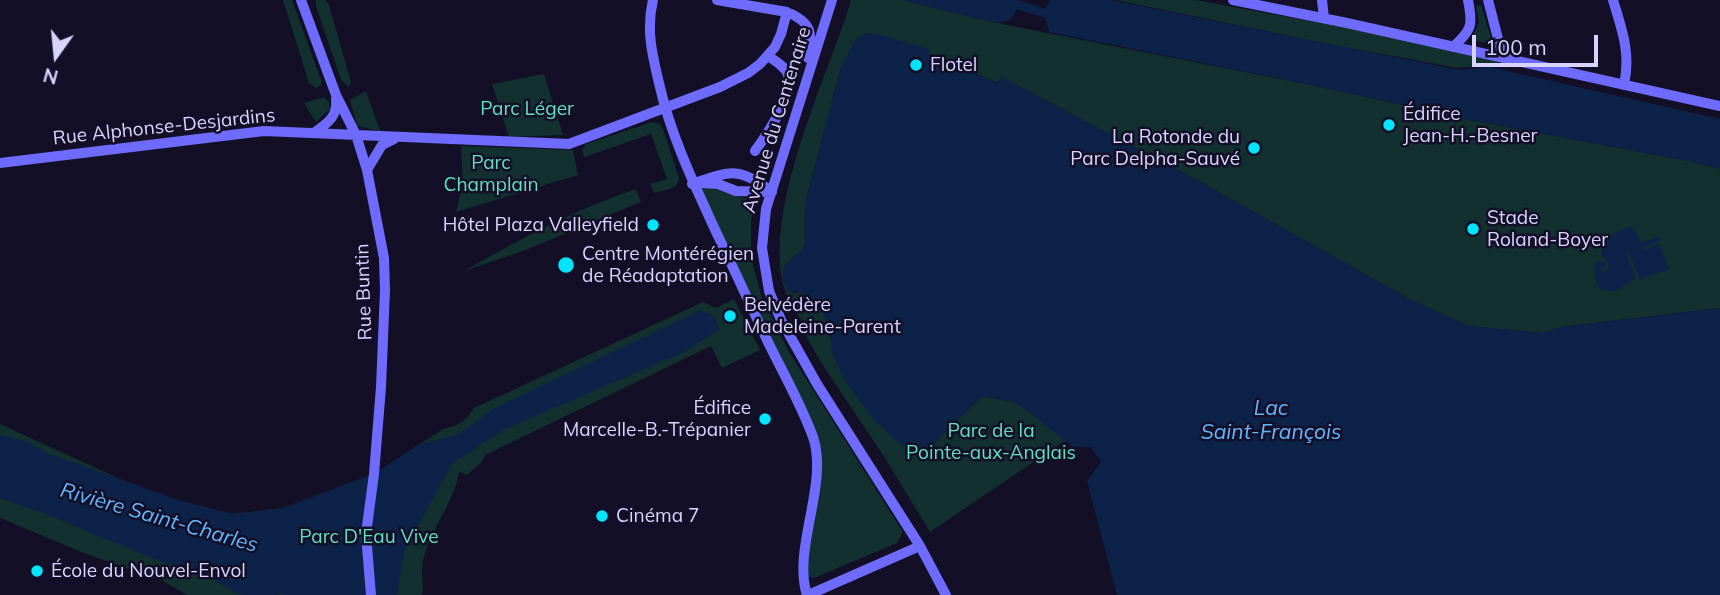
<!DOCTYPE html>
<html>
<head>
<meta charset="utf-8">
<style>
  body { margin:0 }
  #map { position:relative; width:1720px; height:595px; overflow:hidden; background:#130f26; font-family:Mulish,sans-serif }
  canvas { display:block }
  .north { position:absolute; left:21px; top:21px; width:70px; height:70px; -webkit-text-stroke:5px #130f26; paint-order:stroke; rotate:195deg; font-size:19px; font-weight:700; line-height:28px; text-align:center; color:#d9d4ff }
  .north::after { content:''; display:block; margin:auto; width:24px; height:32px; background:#d9d4ff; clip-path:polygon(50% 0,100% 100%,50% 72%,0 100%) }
  .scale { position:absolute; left:1472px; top:35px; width:126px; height:32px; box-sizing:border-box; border:4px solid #d9d4ff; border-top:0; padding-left:9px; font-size:21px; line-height:24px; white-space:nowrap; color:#d9d4ff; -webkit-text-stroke:5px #130f26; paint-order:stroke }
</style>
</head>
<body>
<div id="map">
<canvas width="1720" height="595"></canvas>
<div class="north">N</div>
<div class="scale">100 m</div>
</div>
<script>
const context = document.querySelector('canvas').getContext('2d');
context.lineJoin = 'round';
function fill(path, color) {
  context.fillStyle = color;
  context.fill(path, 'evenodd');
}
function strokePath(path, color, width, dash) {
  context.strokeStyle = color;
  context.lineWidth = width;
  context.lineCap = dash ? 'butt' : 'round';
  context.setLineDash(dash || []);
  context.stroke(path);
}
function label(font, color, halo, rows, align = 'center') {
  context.font = font + ' Mulish,sans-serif';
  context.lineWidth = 5;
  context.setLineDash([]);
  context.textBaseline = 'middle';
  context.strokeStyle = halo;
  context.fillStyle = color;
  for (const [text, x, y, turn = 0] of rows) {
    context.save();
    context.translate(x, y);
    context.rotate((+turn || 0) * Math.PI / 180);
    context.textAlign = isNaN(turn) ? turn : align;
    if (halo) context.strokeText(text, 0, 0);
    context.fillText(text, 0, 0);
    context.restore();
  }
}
fill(new Path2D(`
  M283,0H292L321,80V85L316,88L309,83Z
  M325,0L329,5L351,82L349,87L341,80L316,6V0Z
  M851,0H903L997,23L1316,86L1480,122L1689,161L1720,169V308L1562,327L1543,333L1468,326L1411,300L1197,180L1001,77L998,83L928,54L929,50L841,67L806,200L805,243L801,251L785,265L783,280L793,293C799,293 805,292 810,296C821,304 831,324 830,337L930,447L982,396L1016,402L1068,441L1063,442L930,532L883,455L820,361L804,332L805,323C735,258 830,76 851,0Z
  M1115,0H1195L1499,55L1496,65L1457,68L1333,45Z
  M1481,5L1492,41L1490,44L1477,41L1472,37L1479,23L1476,6Z
  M544,74L563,135L509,137L492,84Z
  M366,91L380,131L357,126L350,100Z
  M324,97L329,102L330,109L316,122L304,103Z
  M652,122L660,124L663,129L679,178C678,190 664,190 654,193L650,184L667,179L651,134L584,157L582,150L586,144Z
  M461,146L573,150L578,175L456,212L463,182Z
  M708,187L747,199L756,198L751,220V258L762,298L789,352L903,532L897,543L814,578L809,577L807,567L818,447L700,189Z
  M636,189L641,202L523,251L464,271C520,239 576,209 636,189Z
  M734,299L760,350L722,368L711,346L485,455L482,462L467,475L460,472C458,475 458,478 457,482C449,508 431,531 424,557C420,570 424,582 422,595H187L163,581L84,553L0,518V424L129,483L178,500L232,514L283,508L374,474L443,429C458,426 466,421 474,408L703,302L716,308Z`), '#12302f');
fill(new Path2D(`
  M903,0H1017V10L1010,20L997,23Z
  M1050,0H1110L1459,70L1490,67L1720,119V169L1689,161L1480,122L1316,86L1049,32L1044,13Z
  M866,33L877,34L929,49L928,54L997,83L1001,77L1197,180L1411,300L1469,326L1543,333L1562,327L1720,308V595H1117L1087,481L1101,462L1091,447H1073L1016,402L982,396L930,447L916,452L902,446L873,419L844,379L832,353L831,327L816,302L810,295L788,291L783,280V270L788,261L801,251L805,243L806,200L841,67L856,39Z
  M1632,226L1641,243L1659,236L1661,240L1643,248L1644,250L1659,244L1669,269L1640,279L1629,253L1627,255L1636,278L1616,291L1601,290C1594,281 1593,274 1596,263L1600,260L1606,264L1601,271L1604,272L1609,267L1601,254C1608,237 1615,232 1632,226Z
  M701,310L713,315L720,329L684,352L503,430L452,464L405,549L397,595H286L280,593L278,595H244L235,593L205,574L157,560L43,513L0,498V435L26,441L47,453L178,500L232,514L283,508L374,474L418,445L459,434L493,409Z`), '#0c2248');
strokePath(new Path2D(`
  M1016,4L1044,13`), '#0c2248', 9);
strokePath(new Path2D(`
  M301,0L336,95L356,135L367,170L384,258L385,290L381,387L374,474L366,534L371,595
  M653,0C646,29 652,54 659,83C671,137 695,186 718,236C735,271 751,307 768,342C783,373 801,404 813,437C829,484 792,549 807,595
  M717,0L787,12C813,23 812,33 808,58
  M832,0L766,209L762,248L769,291L781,320L817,384L920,546L946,595
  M1233,0L1347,23L1720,106
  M1322,0L1324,18
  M1488,0L1503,58
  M1613,0C1622,30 1631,53 1624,85
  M1453,47C1472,30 1473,25 1468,0
  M315,132C328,123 338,116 336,99
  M755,151C766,136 794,95 788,75C786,67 775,61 768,56
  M0,163L264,131L569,144L720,87L748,73L760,64L775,47L781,34L787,12
  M367,170L382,145L394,139
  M702,183L718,184L736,191L772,192
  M692,184C730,171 739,166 772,192
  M808,595L920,546`), '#6f6bff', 10);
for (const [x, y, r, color] of [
  [916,65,7,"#00e5ff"],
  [1389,125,7,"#00e5ff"],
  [1254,148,7,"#00e5ff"],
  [653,225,7,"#00e5ff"],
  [1473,229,7,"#00e5ff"],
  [566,265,9,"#00e5ff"],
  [730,316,7,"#00e5ff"],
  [765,419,7,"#00e5ff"],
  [602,516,7,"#00e5ff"],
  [37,571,7,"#00e5ff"]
]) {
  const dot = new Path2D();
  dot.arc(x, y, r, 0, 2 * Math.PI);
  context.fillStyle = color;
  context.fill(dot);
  strokePath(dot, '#130f26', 2.5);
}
label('19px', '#d9d4ff', '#130f26', [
  ["Flotel",930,65],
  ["Édifice",1403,114],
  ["Jean-H.-Besner",1403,136],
  ["La Rotonde du",1240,137,"right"],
  ["Parc Delpha-Sauvé",1240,159,"right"],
  ["Stade",1487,218],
  ["Roland-Boyer",1487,240],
  ["Hôtel Plaza Valleyfield",639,225,"right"],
  ["Centre Montérégien",582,254],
  ["de Réadaptation",582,276],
  ["Belvédère",744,305],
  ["Madeleine-Parent",744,327],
  ["Édifice",751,408,"right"],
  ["Marcelle-B.-Trépanier",751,430,"right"],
  ["Cinéma 7",616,516],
  ["École du Nouvel-Envol",51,571]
], 'left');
label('19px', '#5fe0c0', '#130f26', [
  ["Parc Léger",527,109],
  ["Parc",491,163],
  ["Champlain",491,185],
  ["Parc de la",991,431],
  ["Pointe-aux-Anglais",991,453],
  ["Parc D'Eau Vive",369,537]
]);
label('19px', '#d9d4ff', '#130f26', [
  ["Avenue du Centenaire",777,120,-73],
  ["Rue Alphonse-Desjardins",164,127,-6],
  ["Rue Buntin",364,292,-92]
]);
label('italic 21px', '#62b6ff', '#130f26', [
  ["Lac",1271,409],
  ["Saint-François",1271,433],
  ["Rivière Saint-Charles",159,518,16]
]);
</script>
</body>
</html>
